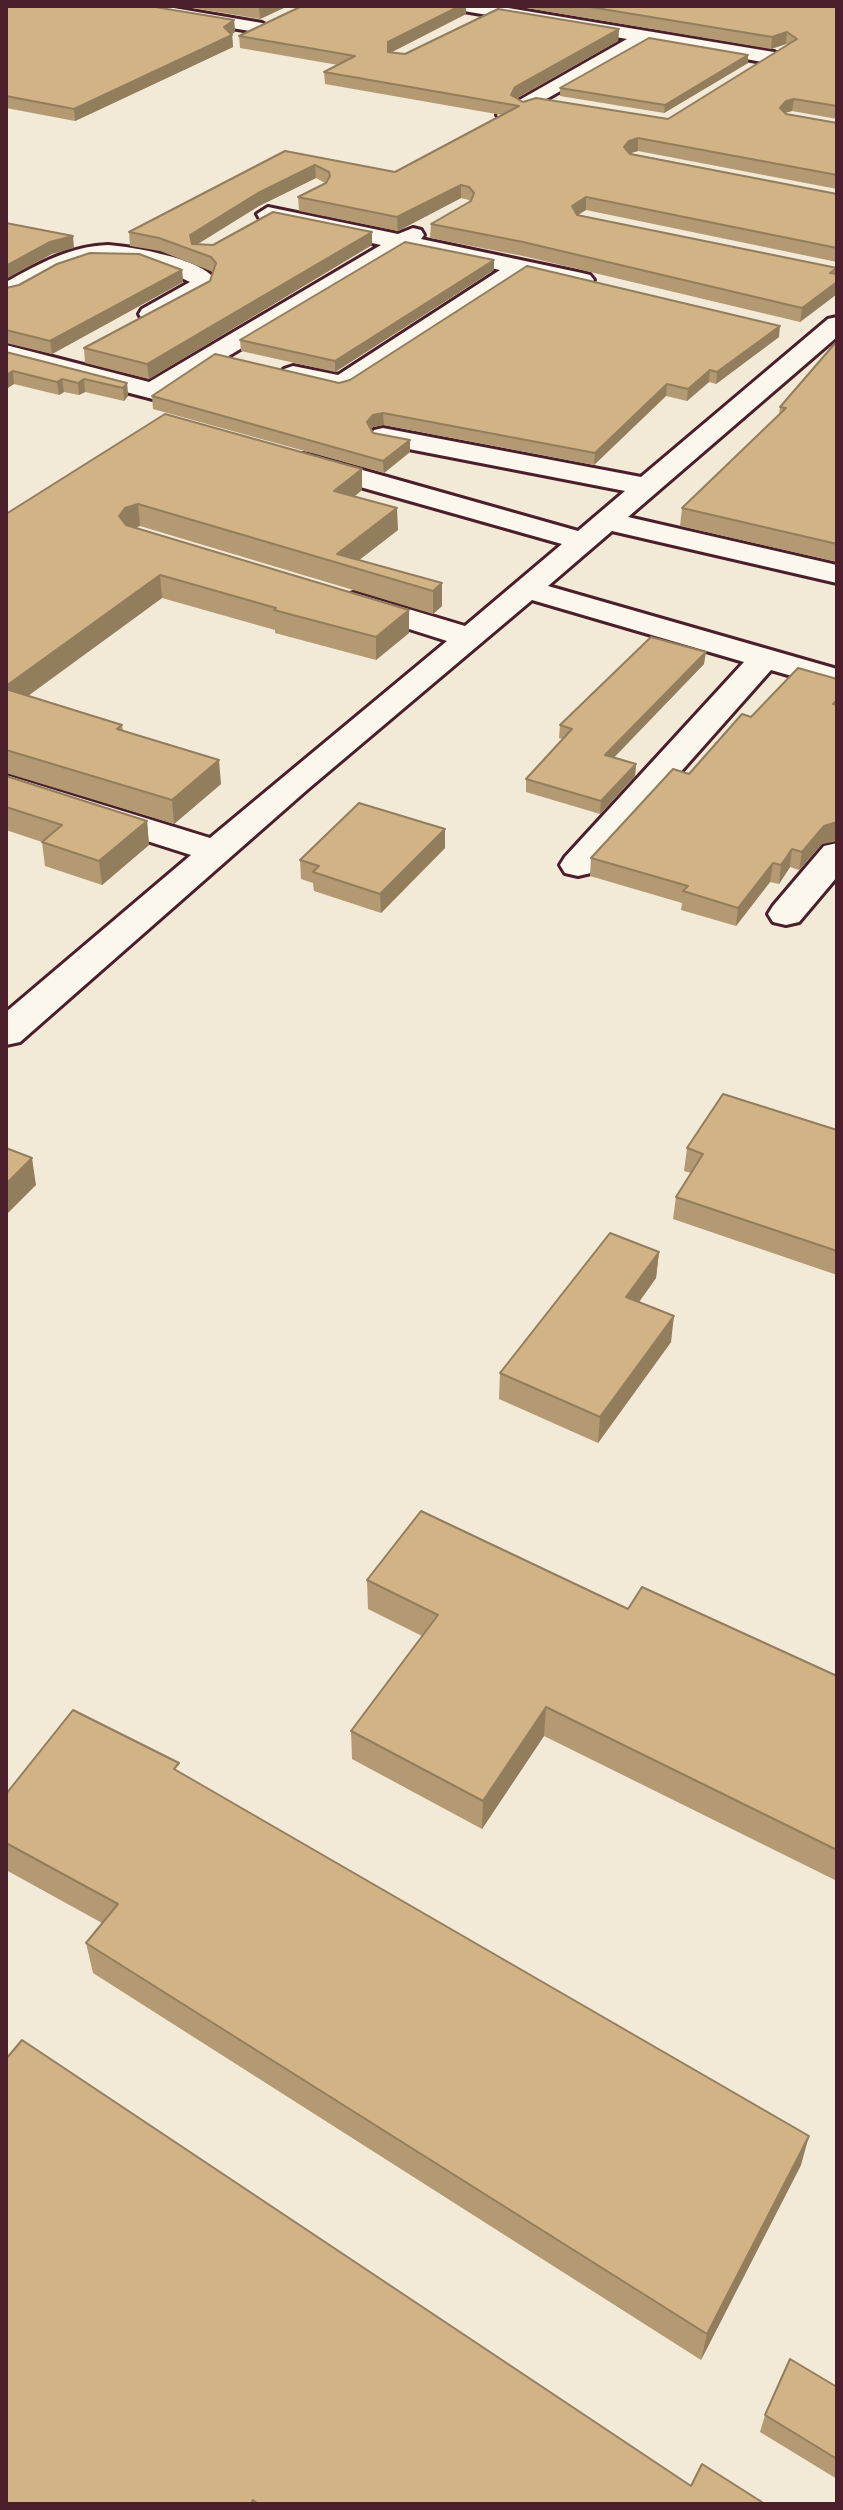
<!DOCTYPE html>
<html>
<head>
<meta charset="utf-8">
<style>
  body { margin:0 }
  #map { position:relative; width:843px; height:2510px; overflow:hidden; background:#f3e9d7; font-family:Mynerve,sans-serif }
  canvas { display:block }
  .frame { position:absolute; inset:0; border:8px solid #4a1f2b; pointer-events:none }
</style>
</head>
<body>
<div id="map">
<canvas width="843" height="2510"></canvas>
<div class="frame"></div>
</div>
<script>
const context = document.querySelector('canvas').getContext('2d');
context.lineJoin = 'round';
function strokePath(path, color, width, dash) {
  context.strokeStyle = color;
  context.lineWidth = width;
  context.lineCap = dash ? 'butt' : 'round';
  context.setLineDash(dash || []);
  context.stroke(path);
}
function fill(path, color) {
  context.fillStyle = color;
  context.fill(path, 'evenodd');
}
const minor = new Path2D(`
  M120,6H162L262,23L271,28L262,33L129,11Z
  M455,6H496L774,52L783,58L774,64L648,42L507,121L500,119L497,115L500,111L627,39L464,11Z
  M268,207L398,234L413,228L421,230L424,235L421,239L582,273L590,275L594,280L590,285L582,287L524,275L354,387C331,393 307,385 284,379L280,374L284,369L293,366L338,375L500,270L405,250L162,396L153,399L6,361V345L149,382L381,245L260,219L257,214Z
  M108,245C134,247 199,258 215,279L209,292L151,321L142,319L139,314L142,309L190,282C146,260 102,250 57,273C40,282 24,295 6,299V282C39,264 70,246 108,245Z
  M837,317V337L628,517L837,565V583L612,531L548,586L837,669V689L771,670L591,873L578,876L565,873L560,865L565,857L744,662L532,600L308,789L20,1042L6,1045V1012L191,855L6,796V775L210,838L447,641L343,608L339,602L343,596L354,593L365,596L465,626L562,544L293,468L289,462L293,456L303,454L313,456L578,531L625,491L383,444L374,442L370,436L374,430L383,428L641,477L828,319Z
  M837,843V877L799,922L786,925L773,922L768,914L773,906L824,846Z`);
strokePath(minor, '#4a1f2b', 6);
fill(minor, '#fbf7ec');
fill(new Path2D(`
  M6,6L234,20L235,32L232,34L233,47L75,121L6,108Z
  M181,6H288L260,19Z
  M515,6H837V119L792,111L785,113L786,114L837,123V189L638,151L630,153L837,194V262L586,210L578,215L837,268V294L800,322L523,256L430,238L431,224L470,202L469,200L461,198L398,231L299,211L298,197L325,183L316,178L259,206L198,244L372,245L149,379L85,363L84,348L210,281L213,272L160,251L130,246L129,232L285,151L395,172L502,115L325,84L324,72L338,65L240,48L239,36L466,14L390,53L405,54L619,29L618,41L516,99L523,102L668,119L788,45L786,44L771,49Z
  M748,55V63L664,113L560,96V88Z
  M182,270L183,282L52,354L6,343V288Z
  M494,270L335,372L241,351L240,340Z
  M779,337L716,384L709,382L687,401L666,396L594,465L384,425L373,427L371,429L373,433L410,440V452L384,473L153,409L152,396L339,383Z
  M837,341V562L680,526L682,508L779,415L780,407Z
  M6,352L127,383L128,396L124,401L85,392L79,395L64,392L59,395L14,384L6,389Z
  M165,414L362,490L355,496L398,530L359,560L442,583V606L433,614L140,526L135,528L409,633L376,660L275,633V630L162,598L28,696L122,725L123,730L221,784L174,824L6,773V514Z
  M704,664L614,757L636,764L635,776L600,814L526,792V779L563,739L559,738L560,725Z
  M837,679V841L822,844L799,870L790,867L779,884L770,882L736,926L681,910L682,903L590,876L591,858L689,774L751,717Z
  M6,776L147,821L149,845L102,885L45,866L42,842L6,830Z
  M445,829V848L381,913L314,891L313,883L301,879L300,860Z
  M837,1130V1275L673,1219L676,1197L691,1173L684,1171L687,1148Z
  M659,1252L656,1278L639,1302L671,1342L598,1443L499,1399L500,1373Z
  M367,1580L628,1609L837,1676V1881L544,1736L482,1829L352,1759L351,1731L422,1636L368,1609Z
  M180,1773L801,2165L701,2360L93,1973L86,1943L102,1923L6,1870V1794Z
  M837,2387V2479L760,2432L765,2415Z`), '#b49a72');
fill(new Path2D(`
  M262,6H288L260,19L259,7Z
  M460,6H466V14L388,54V42Z
  M234,20L235,32L226,38L232,35L233,47L75,121L74,109L224,27Z
  M619,29L618,41L515,99L511,95L515,87Z
  M787,32L786,44L771,49L772,37Z
  M748,55V63L664,113L665,105Z
  M794,99L792,111L784,113L780,108L786,101Z
  M638,138V151L628,154L624,147L629,141Z
  M315,165L316,178L259,206L191,248L190,235L258,193Z
  M461,185V198L398,231L397,217Z
  M586,197V210L571,219L572,206Z
  M372,232V245L149,379L147,364Z
  M73,236L74,248L52,254L6,279V266L50,242Z
  M494,260V270L335,372V361Z
  M182,270L183,282L52,354L50,341Z
  M837,282V294L800,322L802,308Z
  M780,326L779,337L716,384L717,372Z
  M710,370L709,382L687,401L688,389Z
  M13,371L14,384L6,389V375Z
  M62,379L64,392L59,395L57,382Z
  M84,379L85,392L79,395L78,383Z
  M127,383L128,396L124,401L123,388Z
  M667,384L666,396L594,465L595,453Z
  M383,413L384,425L373,427L368,434L367,422L373,415Z
  M410,440V452L384,473L383,461Z
  M362,469V490L334,513V491Z
  M138,504L140,526L127,530L119,516L125,508Z
  M397,508L398,530L350,567L337,554Z
  M160,575L162,598L7,711L6,686Z
  M442,583V606L433,614V591Z
  M409,610V633L376,660V637Z
  M706,652L704,664L604,768L605,755Z
  M219,760L221,784L174,824L172,800Z
  M636,764L635,776L600,814L601,801Z
  M147,821L149,845L102,885L99,861Z
  M837,822L836,840L822,844L799,870L802,852L824,826Z
  M445,829V848L381,913L380,894Z
  M792,849L790,867L779,884L781,865Z
  M773,863L770,882L736,926L738,908Z
  M32,1158L36,1185L6,1215V1184Z
  M659,1252L656,1278L624,1323L626,1297Z
  M674,1316L671,1342L598,1443L600,1417Z
  M546,1707L544,1736L482,1829L483,1801Z
  M809,2136L801,2165L701,2360L707,2334Z`), '#927d5d');
const building = new Path2D(`
  M6,6H149L234,20L224,27L232,35L74,109L6,96Z
  M302,6H460L388,42V52L405,54L498,9L619,29L515,87L511,95L523,102L536,98L668,119L797,39L787,32L772,37L584,6H837V106L794,99L786,101L780,108L786,114L837,123V175L638,138L629,141L624,147L630,154L837,194V248L586,197L572,206L577,215L837,268L830,273L837,274V282L802,308L523,242L431,224L471,201L474,193L469,187L461,185L397,217L298,197L326,183L330,176L329,172L315,165L258,193L190,235L192,244L213,245L273,212L372,232L147,364L84,348L210,281L216,263L211,257L159,238L129,232L285,151L395,172L519,106L324,72L355,56L239,36Z
  M649,38L748,55L665,105L560,88Z
  M6,223L73,236L50,242L6,266Z
  M405,242L494,260L335,361L240,340Z
  M90,253L139,254L182,270L50,341L6,330V288L19,285L57,264Z
  M527,266L780,326L717,372L710,370L688,389L667,384L595,453L383,413L373,415L367,422L373,433L410,440L383,461L152,396L215,354L339,383L350,380Z
  M837,341V544L682,508L786,408L780,407Z
  M6,352L127,383L123,388L84,379L78,383L62,379L57,382L13,371L6,375Z
  M165,414L362,469L334,491L397,508L337,554L442,583L433,591L138,504L125,508L119,516L126,525L409,610L376,637L274,610L276,608L160,575L6,686V514Z
  M651,637L706,652L605,755L636,764L601,801L526,779L572,729L560,725Z
  M798,668L837,679V700L833,704L837,705V822L824,826L802,852L792,849L781,865L773,863L738,908L683,891L688,886L591,858L673,769L689,774L742,714L751,717Z
  M6,689L122,725L117,729L219,760L172,800L6,750Z
  M6,776L147,821L99,861L42,842L62,825L6,807Z
  M359,803L445,829L380,894L313,872L319,866L300,860Z
  M723,1094L837,1130V1251L676,1197L703,1154L687,1148Z
  M6,1148L32,1158L6,1184Z
  M610,1233L659,1252L626,1297L674,1316L600,1417L500,1373Z
  M421,1511L628,1609L642,1587L837,1676V1850L546,1707L483,1801L351,1731L438,1615L367,1580Z
  M73,1710L179,1763L174,1769L809,2136L707,2334L86,1943L118,1904L6,1843V1794Z
  M22,2040L691,2486L702,2464L765,2504H258L253,2500L251,2504H6V2059Z
  M790,2359L837,2387V2459L765,2415Z`);
fill(building, '#d1b385');
strokePath(building, '#927d5d', 2);
</script>
</body>
</html>
